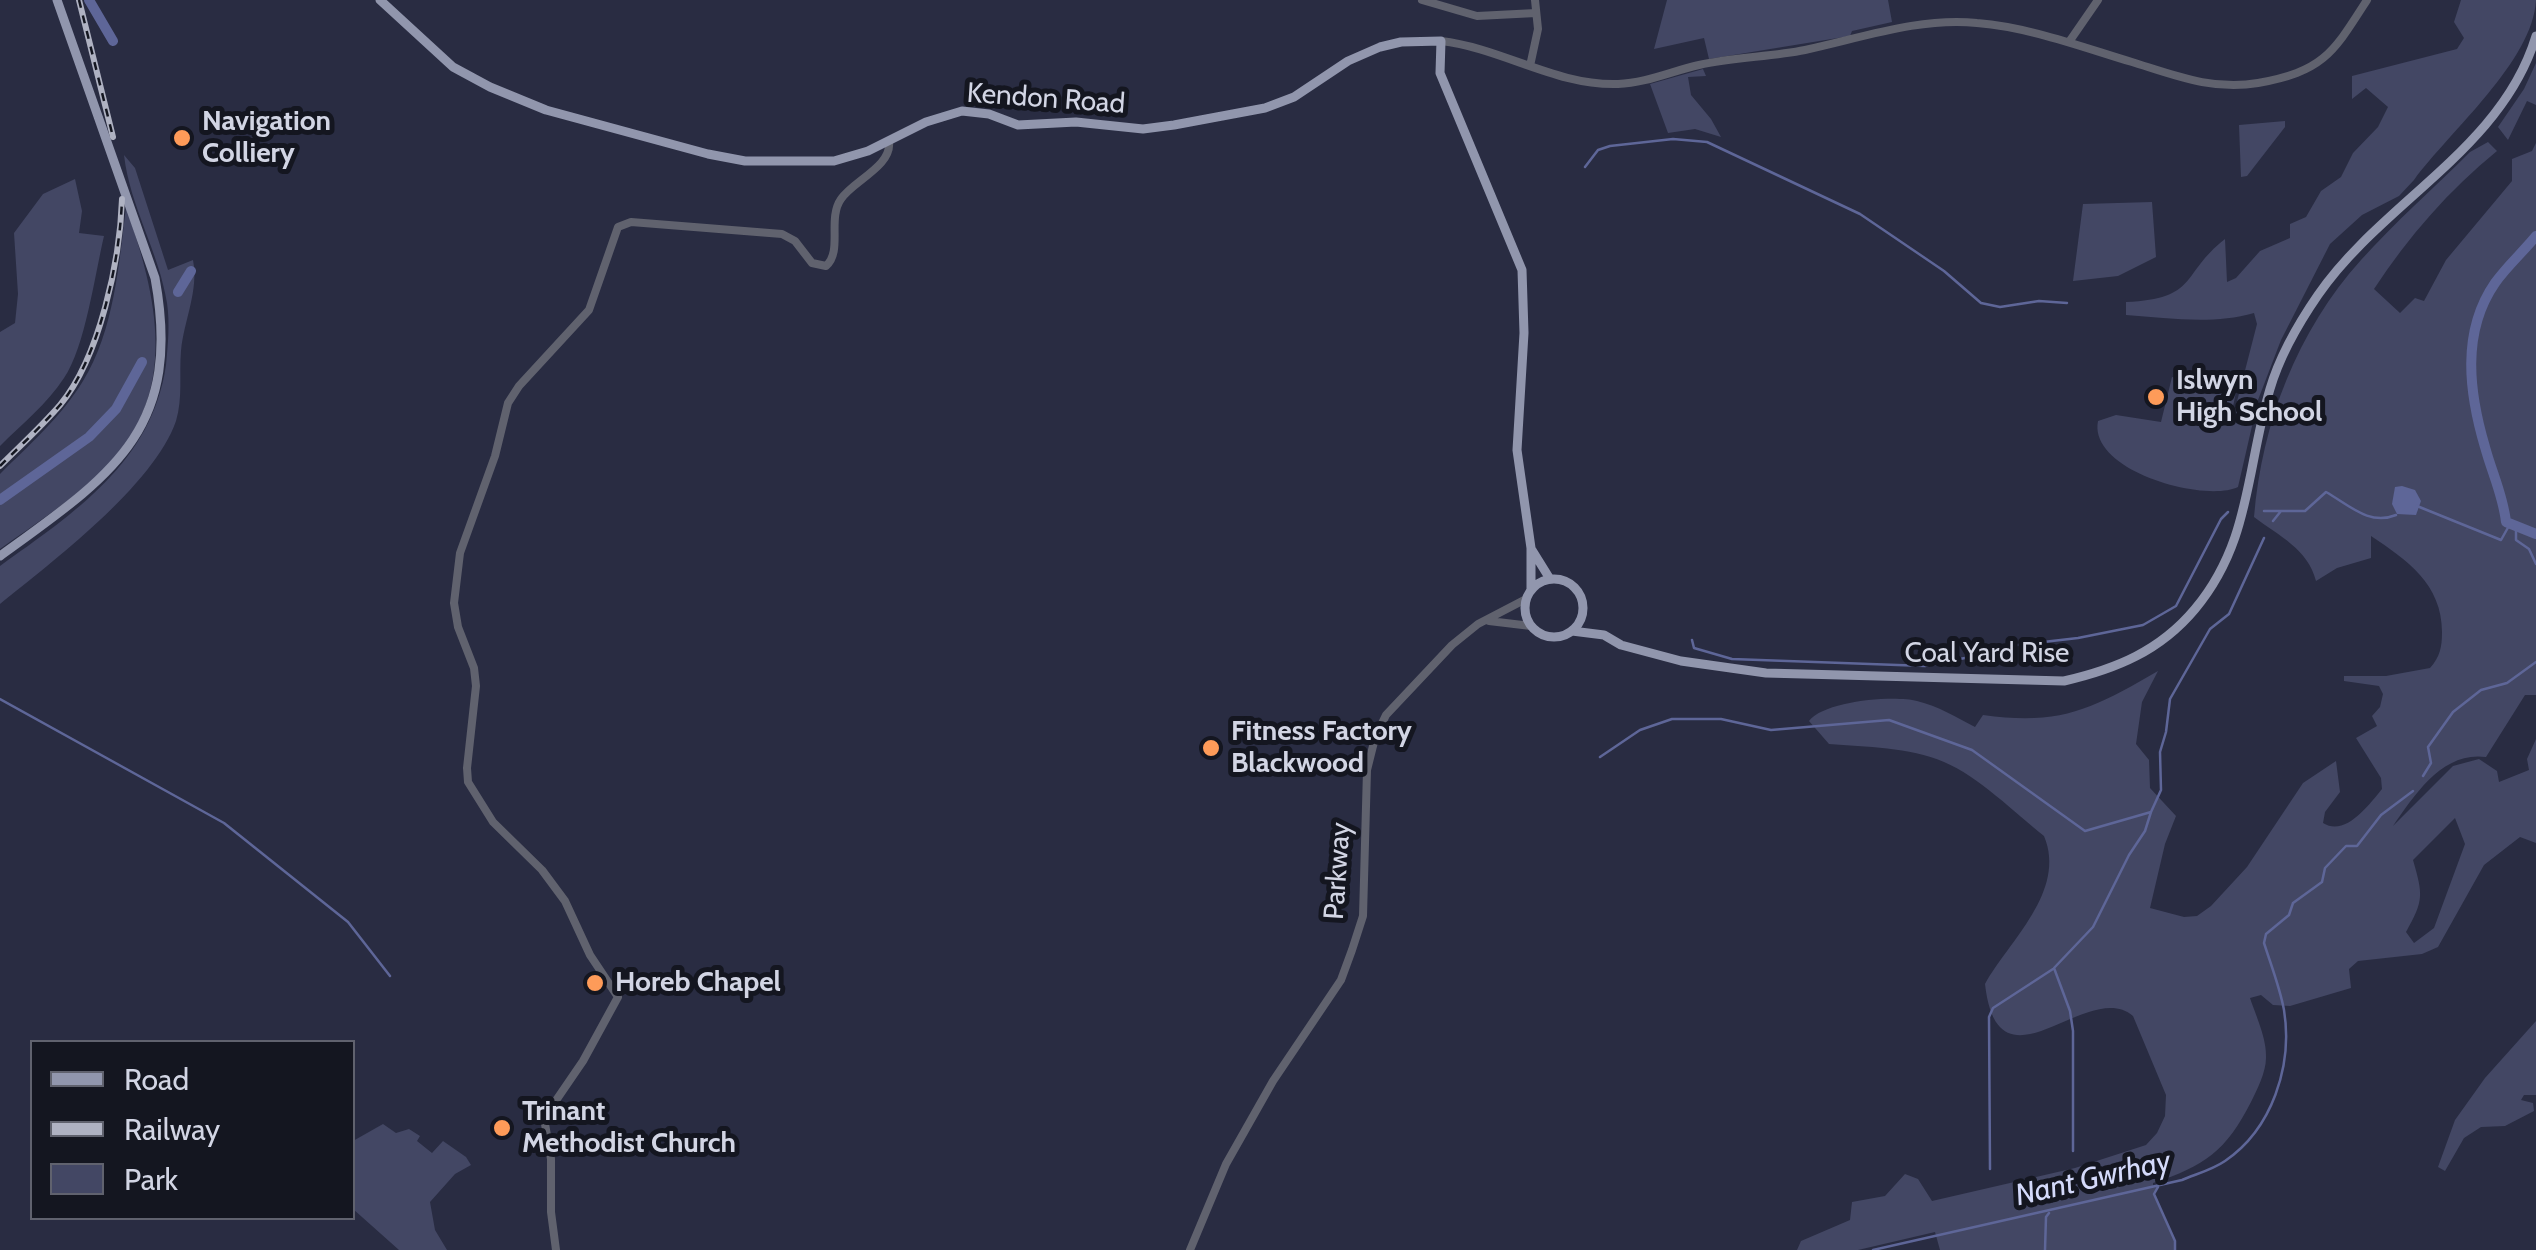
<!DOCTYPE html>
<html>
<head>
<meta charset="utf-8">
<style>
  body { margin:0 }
  #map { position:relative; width:2536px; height:1250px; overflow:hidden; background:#292c42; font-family:Cabin,sans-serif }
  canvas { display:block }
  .legend { position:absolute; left:30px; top:1040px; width:325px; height:180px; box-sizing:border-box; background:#141620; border:2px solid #60626e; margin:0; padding:12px 18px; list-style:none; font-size:30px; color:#d2d5e4 }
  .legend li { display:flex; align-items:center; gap:20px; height:50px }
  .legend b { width:50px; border:2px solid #60626e }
</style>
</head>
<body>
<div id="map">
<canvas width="2536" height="1250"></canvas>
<ul class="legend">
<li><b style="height:12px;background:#9196ad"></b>Road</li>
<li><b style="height:12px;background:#afb2c2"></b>Railway</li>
<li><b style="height:28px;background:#434764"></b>Park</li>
</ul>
</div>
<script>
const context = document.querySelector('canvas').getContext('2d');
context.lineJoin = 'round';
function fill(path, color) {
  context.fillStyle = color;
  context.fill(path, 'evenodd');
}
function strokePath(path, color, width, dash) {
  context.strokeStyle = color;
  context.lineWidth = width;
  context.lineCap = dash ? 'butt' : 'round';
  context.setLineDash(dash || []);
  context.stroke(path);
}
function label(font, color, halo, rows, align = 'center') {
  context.font = font + ' Cabin,sans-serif';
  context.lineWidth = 10;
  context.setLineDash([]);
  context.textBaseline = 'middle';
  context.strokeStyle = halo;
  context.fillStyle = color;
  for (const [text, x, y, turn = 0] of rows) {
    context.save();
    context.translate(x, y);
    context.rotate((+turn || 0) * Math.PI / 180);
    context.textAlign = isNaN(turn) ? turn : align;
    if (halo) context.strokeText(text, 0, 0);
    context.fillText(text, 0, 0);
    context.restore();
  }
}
fill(new Path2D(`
  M1667,0H1888L1892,22L1852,31L1850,36L1709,59L1704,38L1654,49Z
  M2461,0H2536C2533,61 2450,131 2414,180L2399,196L2362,215L2330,244L2281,340L2258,400L2238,487C2205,503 2088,471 2098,421L2116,415L2161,422L2172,377L2236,392L2231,416L2233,417L2257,324L2254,313C2212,325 2169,318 2126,315V302C2199,299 2180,274 2225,239L2227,282L2236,278L2260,251L2290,238V224L2306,217L2321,191L2341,177L2353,153L2378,127L2388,107L2366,88L2352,99V76L2457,49L2464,38L2454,22Z
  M2536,63V105L2527,101L2508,140L2498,127L2524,89Z
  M1703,69L1706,76L1688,77L1691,95L1711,119L1721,137L1695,129L1668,133L1650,84Z
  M2285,121V127L2247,176L2241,177L2239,125Z
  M2488,142L2497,151C2449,190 2408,237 2374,289L2400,313L2415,298L2424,301L2446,260L2512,181V159L2532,151L2536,143V695H2525L2486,757C2443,751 2415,794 2393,826L2453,766L2479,759L2497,771L2499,782L2529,770L2527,759L2536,739V843L2520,837L2484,865L2438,947L2422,954L2358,961L2349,969L2351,988L2290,1006L2273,1005L2261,995L2250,998C2256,1016 2267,1039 2266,1058C2266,1072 2257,1090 2251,1102C2226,1151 2205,1166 2153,1183V1187L2159,1186L2154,1195L2175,1241V1250H1940L1935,1232L1858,1250H1797L1801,1241L1850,1220L1852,1202L1885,1196L1905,1174L1918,1179L1932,1201L2075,1168L2146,1145L2157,1133L2165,1116L2166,1095L2133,1016C2088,977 1998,1100 1985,984C2009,941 2067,891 2044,836C2015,813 1978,776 1944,762C1909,747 1866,747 1829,744L1809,721C1824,701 1893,695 1917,701C1938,706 1956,717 1975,727L1983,715C2061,726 2092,709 2158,671L2142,702L2136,744L2149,760L2150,788L2176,816L2165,844L2150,908L2184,917L2197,916L2211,906L2247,867L2303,783L2336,761L2340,792L2325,812L2323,823C2345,837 2368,806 2382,789L2381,778L2356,738L2377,726L2372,716L2380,707L2383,694L2379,686L2344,681V676H2386L2430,668C2440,657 2442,647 2442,632C2442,584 2407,560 2371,536V558L2337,568L2316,581C2308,549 2279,536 2254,517C2262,423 2297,331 2361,260C2395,222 2434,188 2470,152ZM2455,818L2465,844L2434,928L2414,943L2406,932C2424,900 2423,895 2413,860Z
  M124,155L135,168L168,270L193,260C199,291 184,320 181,351C179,374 183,398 176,421C154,485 52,562 0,604V566C74,513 152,462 166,365C168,344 170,323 167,303C159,252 130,207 124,155Z
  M75,179L82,211L79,233L104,236C95,274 85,348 64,378C47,404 22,424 0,446V332L15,323L18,294L14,233L43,194Z
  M2152,202L2156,257L2118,276L2073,281L2083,204Z
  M126,207C157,297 181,392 105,468C74,499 35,524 0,549V474C29,445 62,416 83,381C114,331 119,264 126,207Z
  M2536,1021V1095H2524L2521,1100L2533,1103L2534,1111L2505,1126L2481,1127L2464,1138L2445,1171L2438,1167L2455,1120L2485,1078Z
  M383,1124L396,1133L409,1129L420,1136L417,1141L432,1153L443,1141L466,1157L471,1165L455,1174L430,1202L435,1230L447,1250H399L353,1209V1141Z`), '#434764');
fill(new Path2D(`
  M2402,486L2415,490L2421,501L2416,515L2397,514L2392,504L2395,487Z`), '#5e6698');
strokePath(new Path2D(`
  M1585,167L1598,150L1610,146L1673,139L1707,142L1860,214L1944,271L1981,303L2000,307L2039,301L2067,303
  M2417,506L2501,540L2510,524
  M2264,511H2305L2326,492C2349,505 2369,526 2396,515
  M2273,521L2281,511
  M2516,529V540L2529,549L2536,564
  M1692,640L1694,648L1732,659L1925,666L1975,656L1991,648L2078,638L2143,625L2176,606L2221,519L2228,512
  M0,699L224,823L348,922L390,976
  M1600,757L1640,730L1672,719H1721L1771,730L1889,720L1972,750L2085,831L2151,812L2161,790L2160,752L2166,732L2170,699L2210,629L2229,614L2264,538
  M2423,776L2431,763L2428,747L2453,712L2481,690L2507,683L2536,662
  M2073,1151V1031L2070,1011L2054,968L2093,927L2129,855L2145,831L2151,812
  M1990,1169L1989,1017L1993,1008L2053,969
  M2158,1187L2154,1194L2175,1241V1250
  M1873,1250L2182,1180C2196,1174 2212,1170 2225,1161C2272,1129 2293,1066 2284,1010C2280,988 2271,965 2264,943L2266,934L2289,915L2293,903L2322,882L2325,868L2346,846H2357L2381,815L2413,791
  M2045,1250L2046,1217L2049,1213`), '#5e6698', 2.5);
strokePath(new Path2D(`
  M89,0L113,41
  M2536,236C2523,252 2507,266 2495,283C2461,332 2469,393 2485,447C2492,473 2503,495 2506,522L2536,534
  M178,292L191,271
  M0,500L89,437L116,409L142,362`), '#5e6698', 10);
strokePath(new Path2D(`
  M1422,0L1477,16L1536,13
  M1441,41C1502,48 1556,86 1618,84C1646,83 1672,71 1699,65C1734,57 1770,57 1805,50C1861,38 1920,17 1977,23C2029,27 2082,47 2132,62C2174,75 2213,91 2258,83C2324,71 2333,53 2367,0
  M2069,42L2098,0
  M1530,66L1538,29L1535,0
  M1489,621L1531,626
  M556,1250L551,1212V1159L544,1118L583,1061L618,997L590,955L565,901L542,870L493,822L468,782L467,768L476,686L474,668L458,627L454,603L460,553L495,456L508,403L519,386L589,310L618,227L631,222L782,234L795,241L812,263L826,266C843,251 827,219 841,199C853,181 892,166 889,142
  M1190,1250L1226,1164L1273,1081L1341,980L1352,950L1363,916L1367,770L1375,738L1386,715L1452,645L1478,624L1526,599`), '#60626e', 8);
strokePath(new Path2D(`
  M380,0L453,67L490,87L546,110L708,154L745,161H834L868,151L926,122L962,111L989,114L1018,125L1076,122L1143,129L1174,125L1265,108L1294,97L1348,61L1380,47L1401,42L1441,41L1440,73L1522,270L1524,333L1517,450L1531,548V590
  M1532,550L1550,579
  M0,556C112,475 183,430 155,278L57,0
  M1525 608a29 29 0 1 1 58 0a29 29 0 1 1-58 0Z
  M1572,631L1604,635L1621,645L1681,661L1766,673L2064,681C2116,669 2160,651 2195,609C2251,542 2246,469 2270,389C2280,355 2298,324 2318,295C2382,202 2502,149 2536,36`), '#9196ad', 9);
const rail = new Path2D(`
  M79,0L113,137
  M0,466C20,446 42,426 60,405C100,357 120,260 122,199`);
strokePath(rail, '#afb2c2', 6);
strokePath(rail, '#141620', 2.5, [8]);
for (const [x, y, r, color] of [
  [182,138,10,"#fe9b59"],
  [2156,397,10,"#fe9b59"],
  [1211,748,10,"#fe9b59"],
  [595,983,10,"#fe9b59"],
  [502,1128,10,"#fe9b59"]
]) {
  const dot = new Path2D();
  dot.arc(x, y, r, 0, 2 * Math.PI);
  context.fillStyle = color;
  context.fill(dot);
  strokePath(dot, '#141620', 4);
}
label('28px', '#d2d5e4', '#141620', [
  ["Kendon Road",1046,99,4],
  ["Coal Yard Rise",1987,654],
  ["Parkway",1338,871,-86]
]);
label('bold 28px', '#d2d5e4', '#141620', [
  ["Navigation",202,122],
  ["Colliery",202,154],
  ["Islwyn",2176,381],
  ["High School",2176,413],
  ["Fitness Factory",1231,732],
  ["Blackwood",1231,764],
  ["Horeb Chapel",615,983],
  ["Trinant",522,1112],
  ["Methodist Church",522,1144]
], 'left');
label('italic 30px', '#d4dafa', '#141620', [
  ["Nant Gwrhay",2093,1179,-13]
]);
</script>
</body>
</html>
